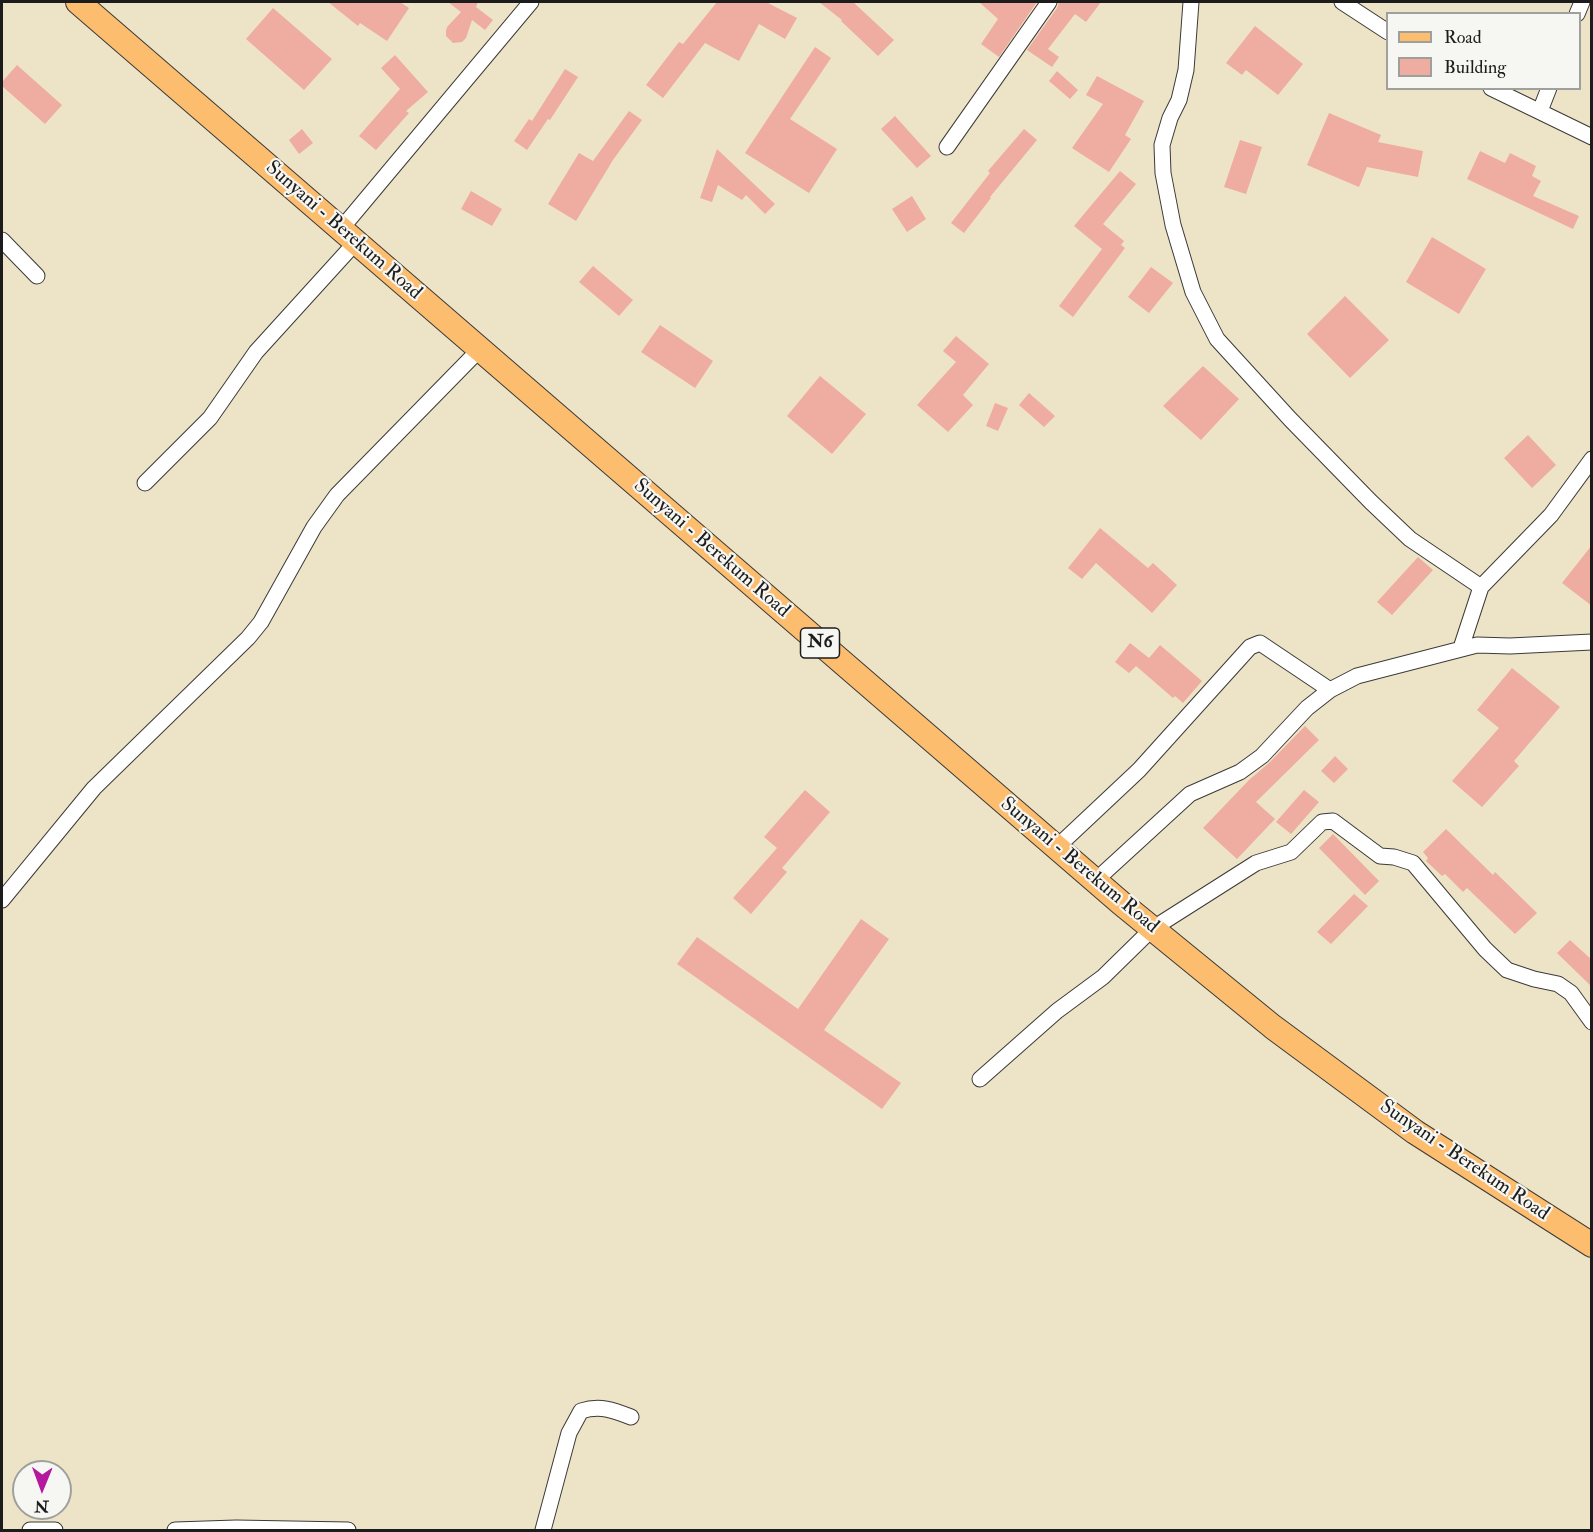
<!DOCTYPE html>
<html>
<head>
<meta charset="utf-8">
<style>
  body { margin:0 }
  #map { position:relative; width:1593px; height:1532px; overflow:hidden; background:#ede4c8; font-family:"IM FELL Double Pica",serif }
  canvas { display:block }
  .frame { position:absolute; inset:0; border:3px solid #1c1c1c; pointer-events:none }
  .legend { position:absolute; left:1386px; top:12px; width:195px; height:78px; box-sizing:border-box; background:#f6f6f2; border:2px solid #9f9f9c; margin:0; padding:8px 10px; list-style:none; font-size:18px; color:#1c1c1c }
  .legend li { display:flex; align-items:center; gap:12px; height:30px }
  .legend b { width:30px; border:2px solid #9f9f9c }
  .north { position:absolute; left:12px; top:1460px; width:60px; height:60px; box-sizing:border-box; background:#f6f6f2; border:2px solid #9f9f9c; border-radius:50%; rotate:181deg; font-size:16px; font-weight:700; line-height:24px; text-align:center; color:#1c1c1c }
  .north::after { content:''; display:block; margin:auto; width:21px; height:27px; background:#b5179e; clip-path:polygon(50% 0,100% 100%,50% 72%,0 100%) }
</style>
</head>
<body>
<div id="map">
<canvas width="1593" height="1532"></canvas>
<div class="frame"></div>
<ul class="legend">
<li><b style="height:8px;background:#fcbd6f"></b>Road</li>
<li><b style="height:16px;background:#efaca0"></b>Building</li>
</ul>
<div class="north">N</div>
</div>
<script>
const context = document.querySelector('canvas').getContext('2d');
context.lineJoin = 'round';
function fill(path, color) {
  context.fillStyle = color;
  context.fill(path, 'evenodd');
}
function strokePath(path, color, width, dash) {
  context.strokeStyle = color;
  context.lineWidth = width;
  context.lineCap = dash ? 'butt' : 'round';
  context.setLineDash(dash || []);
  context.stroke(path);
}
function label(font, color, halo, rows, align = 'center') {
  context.font = font + ' "IM FELL Double Pica",serif';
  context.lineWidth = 4.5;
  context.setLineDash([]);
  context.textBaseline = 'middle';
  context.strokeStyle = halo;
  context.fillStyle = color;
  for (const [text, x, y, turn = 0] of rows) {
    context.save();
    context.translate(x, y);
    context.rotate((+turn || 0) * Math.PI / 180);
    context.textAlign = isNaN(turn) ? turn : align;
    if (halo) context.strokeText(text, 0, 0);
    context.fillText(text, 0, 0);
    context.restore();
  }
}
fill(new Path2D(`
  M328,2H400L409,8L387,41L360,23L358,26Z
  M448,2H478L476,7L493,20L485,30L472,20L466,38L462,42L453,43L446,36V31L447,27L461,12Z
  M717,2H766L797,18L785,39L759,24L739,61L705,43L663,98L646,85L679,42L683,44Z
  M819,2H853L894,40L878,56L841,21L842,20Z
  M979,2H1037L999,57L981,44L998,19Z
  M1059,2H1101L1086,22L1075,14L1048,49L1059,57L1052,67L1027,50L1057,8Z
  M273,8L332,59L304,90L246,39Z
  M1255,26L1303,64L1278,95L1246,70L1242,75L1226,63Z
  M815,47L831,58L790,119L837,149L809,193L745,153Z
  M395,55L428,92L406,111L409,113L376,150L359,136L400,89L381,68Z
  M17,65L62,105L45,124L2,86V82Z
  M565,69L578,77L550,120L548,119L527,150L514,141L529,119L532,121Z
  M1057,71L1078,90L1070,99L1049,81Z
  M1097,76L1144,101L1125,135L1131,139L1109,172L1072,148L1103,104L1086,95Z
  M629,111L642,120L613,160L576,221L548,204L579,153L593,161Z
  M1329,113L1381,135L1378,142L1423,151L1418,177L1367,167L1359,187L1307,165Z
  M895,116L931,156L917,168L881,129Z
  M302,129L313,143L299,154L289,140Z
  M1024,129L1037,140L990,197L991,198L964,233L951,223L990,173L988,171Z
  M1240,140L1262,147L1246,194L1224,187Z
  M717,149L775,204L765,214L746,195L742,200L718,185L712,202L700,198Z
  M1480,151L1505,163L1510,153L1536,166L1532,176L1541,181L1533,196L1579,216L1573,229L1467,179Z
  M1120,171L1136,184L1103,224L1124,241L1121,245L1125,248L1073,317L1059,306L1102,249L1074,226Z
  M471,191L502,209L492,226L461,209Z
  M912,196L926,219L907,232L892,209Z
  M1432,237L1486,269L1459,314L1406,282Z
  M593,266L633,300L619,316L579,282Z
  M1151,267L1173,283L1149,313L1128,297Z
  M1345,296L1389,340L1350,378L1307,334Z
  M660,325L713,361L695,388L641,352Z
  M956,336L989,364L963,395L973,405L948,432L917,405L956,362L943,351Z
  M1203,366L1239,399L1201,440L1163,406Z
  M820,376L866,414L832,454L787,416Z
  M1029,393L1055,416L1044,427L1019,405Z
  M995,403L1008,408L998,431L986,426Z
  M1528,435L1556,465L1532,488L1504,458Z
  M1100,528L1148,568L1153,563L1177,585L1152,613L1096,563L1082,579L1068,568Z
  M1592,545V606L1562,583Z
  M1418,557L1433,570L1392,615L1377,602Z
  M1130,643L1149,658L1160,645L1202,681L1183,703L1175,696L1173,698L1136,666L1129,673L1115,662Z
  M1512,668L1560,707L1514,761L1519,766L1482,807L1452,781L1499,728L1477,710Z
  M1305,726L1319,740L1256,802L1275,819L1237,859L1203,828L1249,780L1269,763Z
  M1335,756L1348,769L1334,783L1321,771Z
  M805,790L830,812L782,868L787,872L751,914L733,898L777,848L764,837Z
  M1304,790L1319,802L1291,834L1276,822Z
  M1446,829L1493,875L1495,872L1537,913L1515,934L1467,888L1463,892L1445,874L1442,876L1426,861L1428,858L1423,852Z
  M1333,834L1379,881L1365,895L1319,848Z
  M1354,894L1368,906L1331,944L1317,932Z
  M861,919L889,939L824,1030L901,1083L882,1109L677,964L697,937L798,1009Z
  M1570,940L1592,960V987L1557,953Z`), '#efaca0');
const minor = new Path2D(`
  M1191,2L1186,70L1179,100L1170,118L1162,145L1163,173L1173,225L1193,292L1217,339L1290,419L1371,502L1410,539L1481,587
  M1342,2L1388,32
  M1577,14L1582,2
  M1491,88L1592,137
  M1540,111L1549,88
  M947,147L1049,2
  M341,229L531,2
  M2,240L37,276
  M145,483L210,418L256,352L356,242
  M1461,648L1481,587L1551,515L1592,459
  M1056,848L1139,770L1250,647L1260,643L1330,690
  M1095,881L1190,794L1240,772L1262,756L1307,708L1330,690L1357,676L1477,645L1510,646L1592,642
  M2,900L94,788L248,638L261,622L314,527L337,495L480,349
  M980,1079L1057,1011L1103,977L1152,929L1256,863L1291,852L1322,822L1333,821L1380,856L1394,857L1413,863L1485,949L1507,970L1534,979L1558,984L1571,993L1592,1022
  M30,1530H55
  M175,1530L236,1528L348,1530
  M543,1530L569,1433L581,1411C600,1405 613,1410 631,1417`);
const primary = new Path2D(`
  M78,2L1121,903L1273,1027L1415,1132L1592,1245`);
strokePath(minor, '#3b3a36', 17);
strokePath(primary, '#3b3a36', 26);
strokePath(minor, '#fff', 15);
strokePath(primary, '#fcbd6f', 24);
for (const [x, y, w] of [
  [820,643,39]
]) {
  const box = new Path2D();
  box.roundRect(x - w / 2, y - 15, w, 30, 4.5);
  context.fillStyle = '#f6f6f2';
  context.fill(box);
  strokePath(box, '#1c1c1c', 1.5);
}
label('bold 18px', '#1c1c1c', null, [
  ["N6",820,643]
]);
label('20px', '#1c1c1c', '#f6f6f2', [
  ["Sunyani - Berekum Road",343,231,41],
  ["Sunyani - Berekum Road",711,549,41],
  ["Sunyani - Berekum Road",1079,866,40],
  ["Sunyani - Berekum Road",1464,1161,34]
]);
</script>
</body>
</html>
